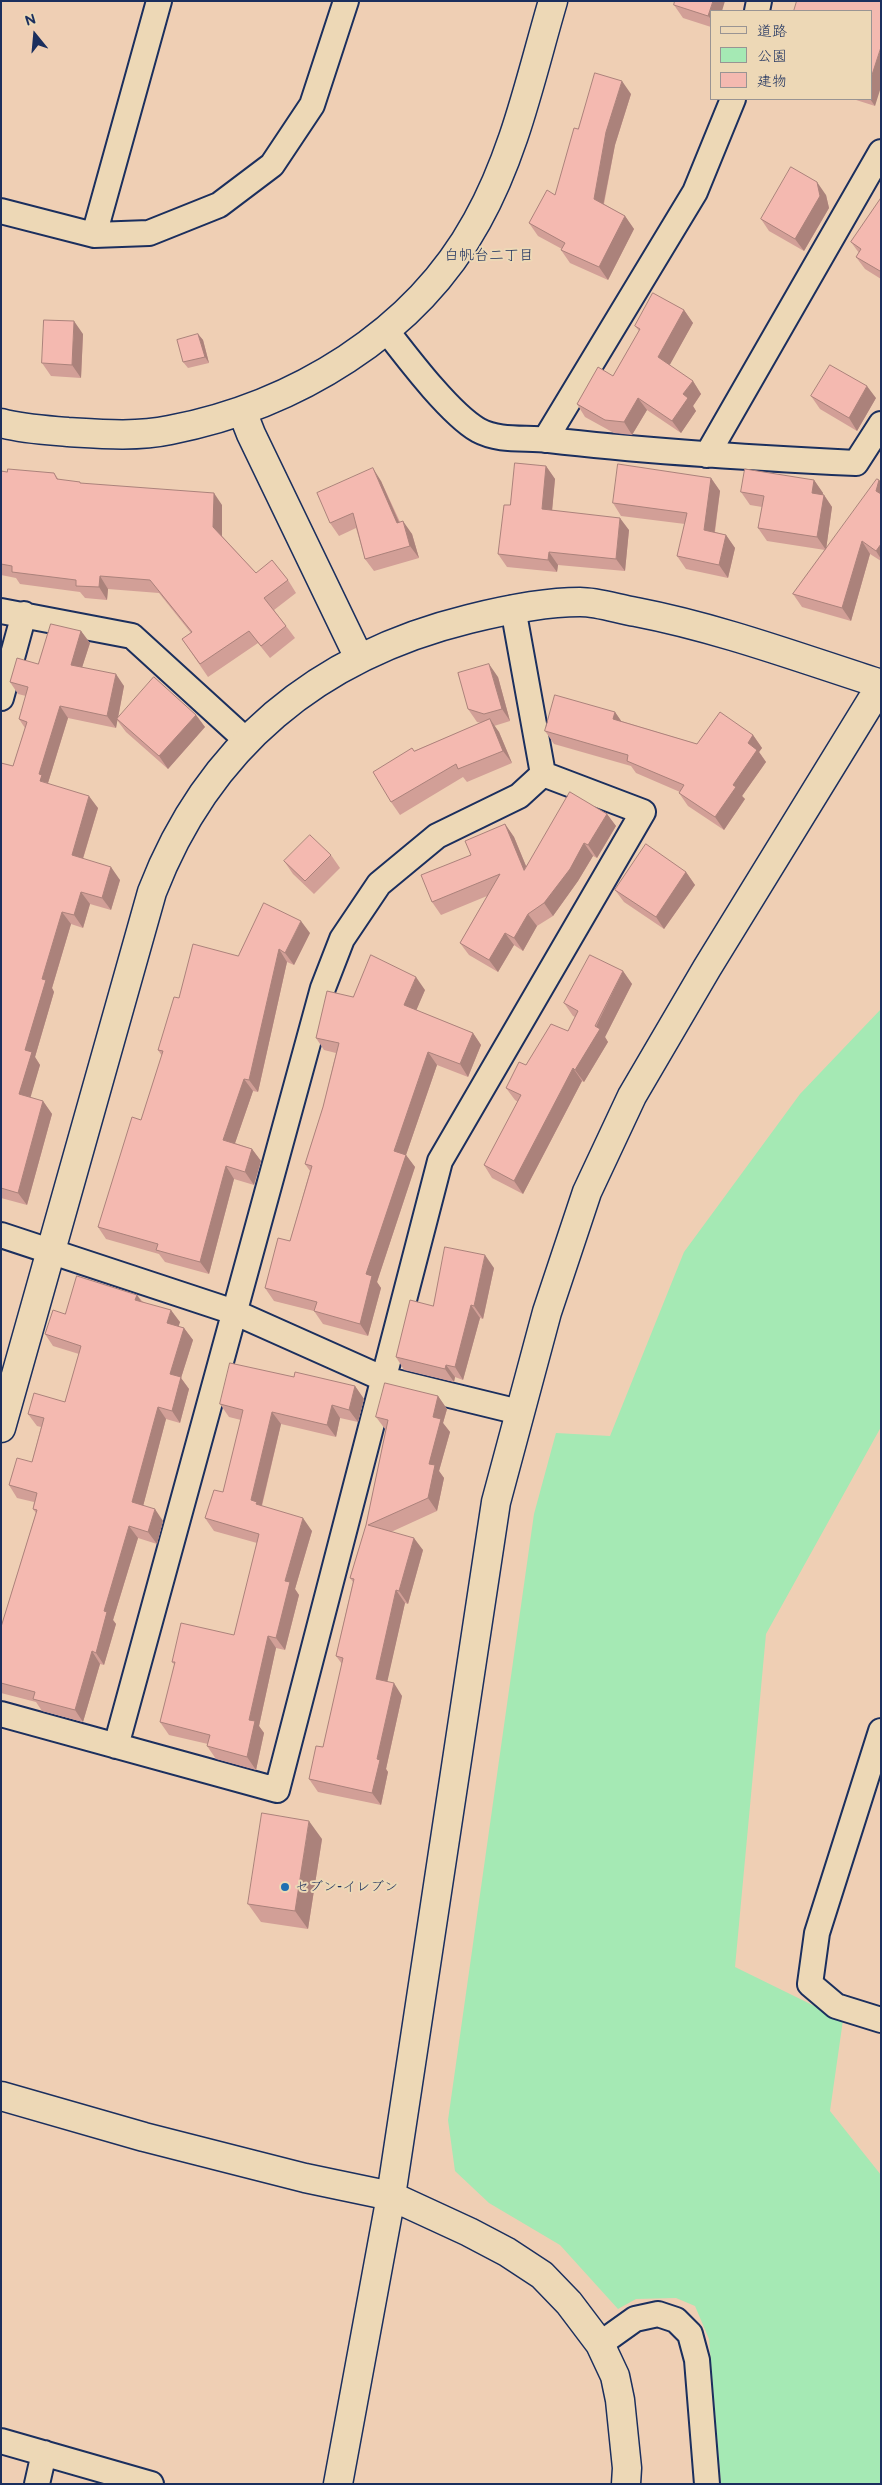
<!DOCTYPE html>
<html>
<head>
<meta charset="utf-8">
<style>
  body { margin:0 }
  #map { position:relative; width:882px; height:2485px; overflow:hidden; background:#efcfb4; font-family:"Balsamiq Sans","Klee One",sans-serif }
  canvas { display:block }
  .frame { position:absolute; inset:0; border:2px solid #1b2f5e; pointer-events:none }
  .legend { position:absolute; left:710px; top:10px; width:162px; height:90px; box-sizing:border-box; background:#edd8b6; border:1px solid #999493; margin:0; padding:6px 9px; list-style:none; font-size:15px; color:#1b2f5e }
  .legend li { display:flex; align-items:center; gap:10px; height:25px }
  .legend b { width:25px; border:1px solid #999493 }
  .north { position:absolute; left:10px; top:10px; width:50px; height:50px; -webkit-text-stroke:4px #edd8b6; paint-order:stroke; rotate:343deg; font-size:14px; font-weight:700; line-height:20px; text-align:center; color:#1b2f5e }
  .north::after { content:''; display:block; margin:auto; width:18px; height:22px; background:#1b2f5e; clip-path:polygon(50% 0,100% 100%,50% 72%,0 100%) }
</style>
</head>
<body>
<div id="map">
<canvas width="882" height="2485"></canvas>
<div class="frame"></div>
<ul class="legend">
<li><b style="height:6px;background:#edd8b6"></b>道路</li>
<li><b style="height:14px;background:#a5e9b4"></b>公園</li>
<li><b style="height:14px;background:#f4b9b0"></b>建物</li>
</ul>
<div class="north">N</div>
</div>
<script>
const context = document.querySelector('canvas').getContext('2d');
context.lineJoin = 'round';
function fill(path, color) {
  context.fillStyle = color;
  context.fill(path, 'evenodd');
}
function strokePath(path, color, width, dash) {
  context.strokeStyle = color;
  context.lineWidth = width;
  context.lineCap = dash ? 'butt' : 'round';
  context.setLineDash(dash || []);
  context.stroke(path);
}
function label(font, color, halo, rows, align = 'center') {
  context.font = font + ' "Balsamiq Sans","Klee One",sans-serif';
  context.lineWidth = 4;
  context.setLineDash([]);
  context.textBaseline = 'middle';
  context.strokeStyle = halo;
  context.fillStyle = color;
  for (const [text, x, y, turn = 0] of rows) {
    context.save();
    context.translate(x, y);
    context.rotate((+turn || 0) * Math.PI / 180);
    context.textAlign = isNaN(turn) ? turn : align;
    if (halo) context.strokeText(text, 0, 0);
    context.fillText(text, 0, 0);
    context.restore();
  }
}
fill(new Path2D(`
  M881,1009V1427L766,1634L735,1967L843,2020L830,2111L881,2175V2484H721L709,2339L695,2306L676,2298L636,2299L618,2309L560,2245L489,2203L455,2171L448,2120L534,1514L556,1433L610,1436L684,1252L800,1094Z`), '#a5e9b4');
const minor = new Path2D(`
  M757,11L759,1
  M1,211L94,235L149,233L219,205L272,165L312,105L346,1
  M94,235L159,1
  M386,330C407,357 449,413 478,430C500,442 526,437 549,440C651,452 754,458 856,463L881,424
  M545,440L695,192L733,99
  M707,455L881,152
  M1,611L132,636L246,740
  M1,698L24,614
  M1,1235L234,1312L384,1379L519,1412
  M1,1714L277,1790L440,1161L643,812L543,774L513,608
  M881,1731L817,1933L810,1984L836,2006L881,2020
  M116,1746L323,988L342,939L379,884L437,836L519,796L543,774
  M600,2344L635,2319L658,2314L676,2320L690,2334L697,2360L707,2484
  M1,2441L151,2484
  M37,2484L44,2453`);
const tertiary = new Path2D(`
  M242,411L251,434L359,658
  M1,423C23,429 45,430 68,432C101,434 137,437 170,430C294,406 415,334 477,221C515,153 531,76 553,1
  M1,1428L152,892C208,746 318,656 469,619C505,610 543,602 580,602C598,602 618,609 636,612C719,628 800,658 881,684
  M1,2096L144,2137L305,2178L391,2196L469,2232L507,2252L542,2275L569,2303L600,2344L615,2376L620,2400L627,2468L626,2484
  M338,2484L391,2196L496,1502L547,1312L587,1192L632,1096L707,968L881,685`);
strokePath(minor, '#1b2f5e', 28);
strokePath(tertiary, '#1b2f5e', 31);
strokePath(minor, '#edd8b6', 24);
strokePath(tertiary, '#edd8b6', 28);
fill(new Path2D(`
  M881,1L875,106L853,99H871V11Z
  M674,5L711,11V27L683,18Z
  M631,94L615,145L604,204L625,216L634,229L608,280L570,263L561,250L562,249L538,236L529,223L555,195L578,129Z
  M826,195L829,208L804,251L769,231L761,219Z
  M881,198V279L865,269L856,257L859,253L851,242Z
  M684,310L693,323L669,365L693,381L701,394L693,406L696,411L681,433L647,410L632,435L614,433L585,417L577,404L613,376L639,331L635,326Z
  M83,334L81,378L51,376L42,363Z
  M198,334L203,340L209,363L188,368L183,362Z
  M811,396L876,398L857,431L820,409Z
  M546,466L555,479L552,510L629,530L625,571L558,565L557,572L507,567L498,554L510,505Z
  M1,471L7,472L54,473L59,480L222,505V536L256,573L288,580L296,593L274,610L295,638L270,658L258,643L208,677L182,639L191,633L159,593L108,589L107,600L85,598L80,592L20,584L16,578L1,575Z
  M711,478L720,491L715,532L726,535L735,548L728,578L686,569L677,556L685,524L621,516L613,503Z
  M814,480L823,493L822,494L824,495L832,507L826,549L879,480L881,482V561L870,554L851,621L802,607L793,594L825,550L767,541L758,528L762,507L750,505L741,492Z
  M381,481L400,522L412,534L419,558L374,571L365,559L356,528L339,536L330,523Z
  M81,631L90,643L82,667L124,686L118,718L196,715L205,727L168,769L126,732L117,720L116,728L68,718L48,783L98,808L83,859L120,880L111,910L90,904L83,928L71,924L52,988L54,992L35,1057L40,1065L30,1097L43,1101L52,1114L27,1205L1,1198V763L13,766L25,728L19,719L26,696L18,694L10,682L38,664Z
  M498,677L510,721L494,726L499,732L512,763L467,782L463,777L400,815L391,802L414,751L481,723L477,722L468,709Z
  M615,712L621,721L697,744L753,735L762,748L759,752L766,762L742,796L745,799L724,830L688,806L679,793L680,792L636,773L631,766L554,744L545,731Z
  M607,814L616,826L597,858L593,856L578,881L553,916L537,926L523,951L514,945L498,972L469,955L460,943L487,896L441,915L432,902L471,855L505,824L514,837L526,866Z
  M331,855L340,868L314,894L293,874L284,861Z
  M686,872L695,885L664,929L624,902L615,890Z
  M310,933L294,965L287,962L258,1092L253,1091L235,1143L252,1149L261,1161L254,1185L234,1179L209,1274L165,1262L159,1254L106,1239L98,1227L141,1120L162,1056L158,1050L179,998L238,956Z
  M623,971L632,984L605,1037L608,1042L584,1082L582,1081L523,1194L492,1178L484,1165L518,1102L515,1100L506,1088L526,1065L568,1031L575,1017L573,1016L564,1003Z
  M425,990L416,1010L473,1033L481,1045L468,1077L437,1065L406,1155L415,1167L377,1282L381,1288L368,1336L323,1324L314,1311L274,1301L265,1288L290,1241L310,1171L305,1164L323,1107L336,1053L324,1050L316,1038L353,997Z
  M494,1268L483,1319L480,1318L463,1380L455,1377L454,1382L404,1370L396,1357L433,1306Z
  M137,1295L142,1301L180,1322L178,1326L184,1328L193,1340L181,1378L189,1389L180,1423L166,1419L143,1506L163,1521L157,1544L138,1538L113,1620L116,1624L104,1665L100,1664L83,1722L42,1711L36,1702L1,1693V1627L36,1513L33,1509L34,1502L17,1498L9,1485L32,1462L41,1427L37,1426L28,1414L65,1402L79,1354L53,1346L45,1334L65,1314Z
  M294,1377L355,1386L364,1399L358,1422L340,1418L336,1437L281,1424L262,1506L312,1531L295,1589L299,1595L285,1650L276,1648L259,1726L264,1733L256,1770L216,1759L207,1746L208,1744L169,1735L160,1722L175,1665L172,1662L234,1635L257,1543L214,1531L205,1518L223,1492L241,1420L229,1417L220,1404Z
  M438,1396L447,1409L443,1423L450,1432L439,1471L444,1478L437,1511L391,1532L423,1550L408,1604L405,1603L387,1681L402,1696L386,1769L388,1772L381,1805L318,1792L309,1779L323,1747L342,1664L336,1656L353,1582L350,1578L366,1525L386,1430L385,1429L376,1417Z
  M322,1839L308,1929L261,1922L248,1904Z`), '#d29f97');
fill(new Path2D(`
  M713,1H725L722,11H711V19L708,16Z
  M881,47V87L875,106L870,99H871V78Z
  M622,81L631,94L615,145L602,211L594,199L606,132Z
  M817,182L826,195L829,208L804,251L795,239Z
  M625,216L634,229L608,280L599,267Z
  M684,310L693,323L667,370L658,357Z
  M74,321L83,334L81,378L72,365Z
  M198,334L203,340L209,363L205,357Z
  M693,381L701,394L693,406L696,411L681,433L672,421L683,394Z
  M867,386L876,398L857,431L849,418Z
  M638,398L647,410L632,435L624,422Z
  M546,466L555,479L551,522L542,509Z
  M373,468L381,481L405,536L397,523Z
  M711,478L720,491L713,543L704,530Z
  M814,480L823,493L821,505L812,493Z
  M879,480L881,482V497L876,491Z
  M214,493L222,505V539L213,527Z
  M824,495L832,507L826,550L817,537Z
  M620,518L629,530L625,571L616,559Z
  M403,521L412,534L419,558L410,546Z
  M726,535L735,548L728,578L719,565Z
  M862,541L870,554L851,621L842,608Z
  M881,544V559L876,551Z
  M549,552L558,565L557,572L548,560Z
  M100,576L108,589L107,600L99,587Z
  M81,631L90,643L79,677L71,665Z
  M489,664L498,677L510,721L502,709Z
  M116,674L124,686L116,728L107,716Z
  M60,706L68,718L48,783L40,781L39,774Z
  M615,712L624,725L613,719Z
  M196,715L205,727L168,769L159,756Z
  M490,719L499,732L512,763L503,751Z
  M753,735L762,748L759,752L766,762L742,796L745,799L724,830L715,817L733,785L748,743Z
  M89,796L98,808L80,868L72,855Z
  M607,814L616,826L597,858L588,845Z
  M505,824L514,837L533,883L524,870Z
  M584,843L593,856L578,881L553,916L544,903Z
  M111,867L120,880L111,910L102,898Z
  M686,872L695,885L664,929L656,917Z
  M81,892L90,904L83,928L74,915Z
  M62,912L71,924L52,988L54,992L35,1057L40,1065L28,1106L19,1094L25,1050L42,979Z
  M528,914L537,926L523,951L514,938Z
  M301,921L310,933L294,965L285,953Z
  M505,933L514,945L498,972L489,960Z
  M279,949L287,962L258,1092L249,1080Z
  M623,971L632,984L605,1037L608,1042L584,1082L575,1070Z
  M416,977L425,990L413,1018L404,1005Z
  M473,1033L481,1045L468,1077L460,1064Z
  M428,1052L437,1065L406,1155L415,1167L377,1282L381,1288L368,1336L360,1324L366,1274L394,1151Z
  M573,1068L582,1081L523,1194L514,1181Z
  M244,1079L253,1091L232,1152L223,1140Z
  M43,1101L52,1114L27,1205L18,1193Z
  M252,1149L261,1161L254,1185L245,1172Z
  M226,1166L234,1179L209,1274L200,1262Z
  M485,1255L494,1268L483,1319L474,1306Z
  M137,1295L145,1307L135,1300Z
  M471,1305L480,1318L463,1380L455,1367Z
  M171,1310L180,1322L176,1335L167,1323Z
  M184,1328L193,1340L181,1378L189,1389L180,1423L172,1411L170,1374Z
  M446,1365L455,1377L454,1382L445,1369Z
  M355,1386L364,1399L358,1422L349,1410Z
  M438,1396L447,1409L443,1423L450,1432L439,1471L444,1478L437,1511L428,1498L429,1464L433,1417Z
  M332,1405L340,1418L336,1437L327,1425Z
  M158,1407L166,1419L141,1514L132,1502Z
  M272,1412L281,1424L261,1508L251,1500Z
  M155,1509L163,1521L157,1544L148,1532Z
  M303,1518L312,1531L295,1589L299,1595L285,1650L276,1638L285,1581Z
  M129,1526L138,1538L113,1620L116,1624L104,1665L96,1653L104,1611Z
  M414,1538L423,1550L408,1604L399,1591Z
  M396,1590L405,1603L385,1692L376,1679Z
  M268,1636L276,1648L259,1726L264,1733L256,1770L247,1757L249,1720Z
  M92,1651L100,1664L83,1722L75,1710Z
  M394,1683L402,1696L386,1769L388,1772L381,1805L372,1793L377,1759Z
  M309,1821L322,1839L308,1929L295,1911Z`), '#ab827b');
const building = new Path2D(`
  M675,1H713L708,16L674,5Z
  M797,1H881V47L871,78V11H794Z
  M595,73L622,81L606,132L594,199L625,216L599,267L561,250L565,243L529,223L547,190L555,195L574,128L578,129Z
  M791,167L817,182L820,196L795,239L761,219Z
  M881,198V270L880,271L856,257L861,249L851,242Z
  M653,293L684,310L658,357L693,381L683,394L688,398L672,421L638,398L624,422L605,420L577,404L598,367L613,376L640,329L635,326Z
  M44,320L74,321L72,365L42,363Z
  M198,334L205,357L183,362L177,340Z
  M830,365L867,386L849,418L811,396Z
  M515,463L546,466L542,509L620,518L616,559L549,552L548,560L498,554L504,505H510Z
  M618,464L711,478L704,530L726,535L719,565L677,556L687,513L613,503Z
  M373,468L397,523L403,521L410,546L365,559L353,513L330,523L317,493Z
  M8,469L54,473L57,479L80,482V483L214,493L213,527L256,573L272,560L288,580L264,598L286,626L261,646L249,631L200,664L182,639L192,632L150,580L100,576L99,587L76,586V580L12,572V566L1,564V471L7,472Z
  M745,469L814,480L812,493L824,495L817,537L758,528L764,496L741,492Z
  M877,479L879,480L876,491L881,494V544L876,551L862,541L842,608L793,594Z
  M51,624L81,631L71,665L116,674L107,716L60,706L39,774L42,775L40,781L89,796L72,855L111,867L102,898L81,892L74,915L62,912L42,979L46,980L25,1050L32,1052L19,1094L43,1101L18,1193L1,1188V763L13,766L27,722L19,719L28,687L10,682L17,658L38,664Z
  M489,664L502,709L484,714L468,709L458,673Z
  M154,677L196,715L159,756L117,719Z
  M555,695L615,712L613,719L697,744L720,712L753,735L748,743L757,750L733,785L736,787L715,817L679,793L684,785L627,761L628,755L545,731Z
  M490,719L503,751L458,769L456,764L391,802L373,772L412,748L414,751Z
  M570,792L607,814L588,845L584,843L570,869L544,903L528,914L514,938L505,933L489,960L460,943L500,874L432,902L421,875L471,855L465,841L505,824L524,870Z
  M310,835L331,855L305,881L284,861Z
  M646,844L686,872L656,917L615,890Z
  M264,903L301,921L285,953L279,949L249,1080L244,1079L223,1140L252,1149L245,1172L226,1166L200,1262L156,1250L158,1244L98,1227L132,1117L141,1120L163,1051L158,1050L174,997L179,998L193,944L238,956Z
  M371,955L416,977L404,1005L473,1033L460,1064L428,1052L394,1151L406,1155L366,1274L372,1276L360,1324L314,1311L317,1302L265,1288L278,1238L290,1241L312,1166L305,1164L323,1107L339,1043L316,1038L327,991L353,997Z
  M590,955L623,971L595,1026L600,1029L575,1070L573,1068L514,1181L484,1165L521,1095L506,1088L519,1062L526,1065L551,1024L568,1031L578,1011L564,1003Z
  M445,1247L485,1255L474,1306L471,1305L455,1367L446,1365L445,1369L396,1357L410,1300L433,1306Z
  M77,1276L137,1295L135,1300L171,1310L167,1323L184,1328L170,1374L181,1377L172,1411L158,1407L132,1502L155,1509L148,1532L129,1526L104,1611L107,1612L96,1653L92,1651L75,1710L33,1699L35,1692L1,1683V1627L37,1510L33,1509L37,1493L9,1485L17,1458L32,1462L44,1418L28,1414L34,1393L65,1402L81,1346L45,1334L53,1310L65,1314Z
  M230,1363L294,1377L295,1372L355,1386L349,1410L332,1405L327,1425L272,1412L251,1500L257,1502L256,1504L303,1518L285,1581L290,1582L276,1638L268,1636L249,1720L255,1721L247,1757L207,1746L210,1735L160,1722L175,1662H172L181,1623L234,1635L259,1534L205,1518L214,1490L223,1492L243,1410L220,1404Z
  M385,1383L438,1396L433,1417L441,1419L429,1464L435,1465L428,1498L368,1525L414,1538L399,1591L396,1590L376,1679L394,1683L377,1759L380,1760L372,1793L309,1779L316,1746L323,1747L343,1658L336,1656L354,1579L350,1578L366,1525L388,1420L376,1417Z
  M262,1813L309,1821L295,1911L248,1904Z`);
fill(building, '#f4b9b0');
strokePath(building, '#ab827b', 1);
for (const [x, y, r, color] of [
  [285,1887,5,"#1f6fb2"]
]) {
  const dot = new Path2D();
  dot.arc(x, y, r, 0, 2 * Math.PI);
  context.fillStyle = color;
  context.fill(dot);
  strokePath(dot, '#edd8b6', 2);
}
label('14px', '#1b2f5e', '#edd8b6', [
  ["セブン-イレブン",295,1887]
], 'left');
label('15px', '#1b2f5e', '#edd8b6', [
  ["白帆台二丁目",489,256]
]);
</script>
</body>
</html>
